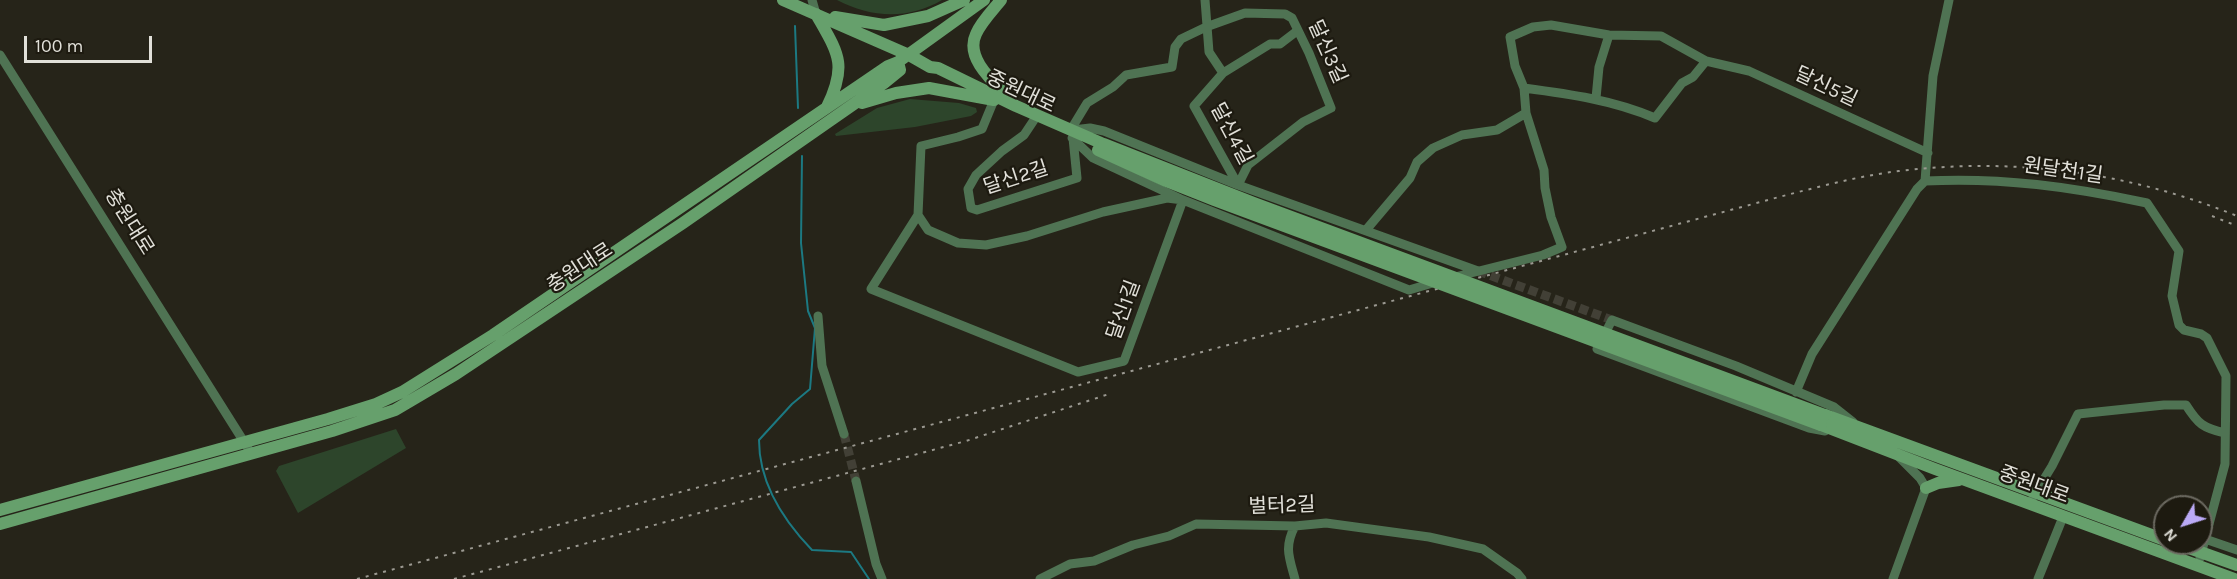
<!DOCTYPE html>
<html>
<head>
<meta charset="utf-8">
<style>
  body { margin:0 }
  #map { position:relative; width:2237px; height:579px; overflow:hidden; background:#262419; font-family:Karla,sans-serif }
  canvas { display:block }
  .north { position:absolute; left:2153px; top:495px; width:60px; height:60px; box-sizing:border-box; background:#1d1a10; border:2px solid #6b6960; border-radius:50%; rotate:231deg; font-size:16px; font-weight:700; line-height:24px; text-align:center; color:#e1e0d9 }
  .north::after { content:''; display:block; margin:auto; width:21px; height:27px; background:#bbaaf6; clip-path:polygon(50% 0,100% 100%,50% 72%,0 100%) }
  .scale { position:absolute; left:24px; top:36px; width:128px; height:27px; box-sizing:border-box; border:3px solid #e1e0d9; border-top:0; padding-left:8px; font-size:18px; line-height:21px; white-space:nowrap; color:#e1e0d9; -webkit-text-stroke:4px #1d1a10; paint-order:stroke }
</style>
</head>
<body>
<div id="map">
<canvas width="2237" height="579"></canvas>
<div class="north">N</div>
<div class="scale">100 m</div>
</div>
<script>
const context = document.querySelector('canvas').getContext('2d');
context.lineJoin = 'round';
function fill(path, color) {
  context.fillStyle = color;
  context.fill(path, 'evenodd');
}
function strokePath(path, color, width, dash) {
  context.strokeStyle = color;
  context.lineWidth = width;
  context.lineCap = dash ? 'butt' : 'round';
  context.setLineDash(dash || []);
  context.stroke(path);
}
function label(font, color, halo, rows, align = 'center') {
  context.font = font + ' Karla,"Noto Sans KR",sans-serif';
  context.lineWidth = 4.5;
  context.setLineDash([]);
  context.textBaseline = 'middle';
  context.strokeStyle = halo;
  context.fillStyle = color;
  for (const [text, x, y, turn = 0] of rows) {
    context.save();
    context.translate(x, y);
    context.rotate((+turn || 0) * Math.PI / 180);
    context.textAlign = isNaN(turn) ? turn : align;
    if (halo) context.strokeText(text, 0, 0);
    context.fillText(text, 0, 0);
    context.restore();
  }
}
fill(new Path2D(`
  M837,0H942C908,20 871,18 837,0Z
  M910,99L959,103L976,108L977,112L971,116L915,127L836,136L835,134L877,108Z
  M396,429L406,448L298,513L276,471L279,466Z`), '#2d452b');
strokePath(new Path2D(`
  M795,26L798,108
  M802,156L801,243L808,311L815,328L810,389L792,404L759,440C759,483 784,521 812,550L851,552L869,579`), '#1c7982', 2);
strokePath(new Path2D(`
  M1478,271L1612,320
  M844,434L856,481`), '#424036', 9, [9, 4.5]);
strokePath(new Path2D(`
  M812,0L816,14
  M1205,0L1209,52L1223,73
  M0,55L251,453
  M1524,88L1515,66L1510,37L1533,27L1551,25L1609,35L1661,36L1706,61
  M1596,98L1599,67L1609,35
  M1034,120L1024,135L1002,151L976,175L968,189L971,208L977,210L1077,178L1073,138
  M1073,130L1090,128L1104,131L1238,185L1478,271
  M1070,131L1087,103L1113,87L1126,75L1172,67L1175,47L1181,39L1206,27L1245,13L1285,14L1292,18L1309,53L1331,108L1303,122L1248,165L1238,185
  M1072,138L1093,158L1183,200L1409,290L1436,282
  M1925,181L1933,76L1949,0
  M1238,185L1194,106L1223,73L1270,44H1280L1297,31
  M918,215L871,289L1078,372L1124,361L1183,200L1167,198L1103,212L1027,236L986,245L958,243L928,230L918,215L921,146L958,137L982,129L994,100
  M1366,230L1410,178L1417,162L1433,148L1462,135L1497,130L1526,113L1524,88C1569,94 1613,100 1655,118L1682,83L1693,77L1706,61L1749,71L1928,153
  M1455,277L1543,255L1562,247L1551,217L1545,188L1544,170L1526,113
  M818,316L822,366L844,434
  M1796,392L1812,354L1917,189L1925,181C2001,177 2073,187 2147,203L2179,251L2172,296L2179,325L2184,330L2201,334L2207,338L2226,376L2225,464L2205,539
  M1825,431L1809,428L1597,349L1612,320L1736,366L1834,407L1853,422
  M856,481L876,564L882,579
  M2033,497L2052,466L2078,414L2164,405H2186C2198,424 2203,428 2225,433
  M1295,526C1284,547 1289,557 1295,579
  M2200,558L2205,539L2237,550
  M1040,579L1070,564L1094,561L1133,545L1169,536L1196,524L1295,526L1326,523L1429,537L1483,549L1517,573L1522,579
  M1893,579L1926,488L1920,478L1898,456
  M2038,579L2063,517`), '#4f7353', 9);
strokePath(new Path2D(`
  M783,0L909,55L930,67L938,68L1016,106L1101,143
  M1001,0C993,10 981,22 976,34C964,59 996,84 1011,100
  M816,14C838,53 848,64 827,107
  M835,17L884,25L928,16L964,0
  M862,103L896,93L929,88L994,100
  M1825,415L2165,540
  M1821,425L1935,469L2234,579
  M1926,488L1938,483L1959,480
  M0,510L328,419L376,404L402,392L493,335L888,66L898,62L984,0
  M0,524L332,431L395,410L456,374L683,223L884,83L900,70L898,62
  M2175,543L2237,565`), '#66a06c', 12);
strokePath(new Path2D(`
  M2212,216L2237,226
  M357,579L1779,197C1818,187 1858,176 1899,171C2014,157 2129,172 2237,216
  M454,579L966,441L1109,394`), '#9b9991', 2, [3, 6]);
strokePath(new Path2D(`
  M1104,144L1254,203L1825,415
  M1098,150L1166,181L1214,200L1821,425`), '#66a06c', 12);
label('20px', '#e1e0d9', '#1d1a10', [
  ["달신3길",1327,52,66],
  ["달신5길",1826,87,25],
  ["중원대로",1021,92,25],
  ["달신4길",1231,134,62],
  ["원달천1길",2063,171,8],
  ["달신2길",1016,178,-18],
  ["충원대로",129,222,58],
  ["충원대로",580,268,-33],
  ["달신1길",1124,310,-70],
  ["중원대로",2034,485,20],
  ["벌터2길",1282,506,-2]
]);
</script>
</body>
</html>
